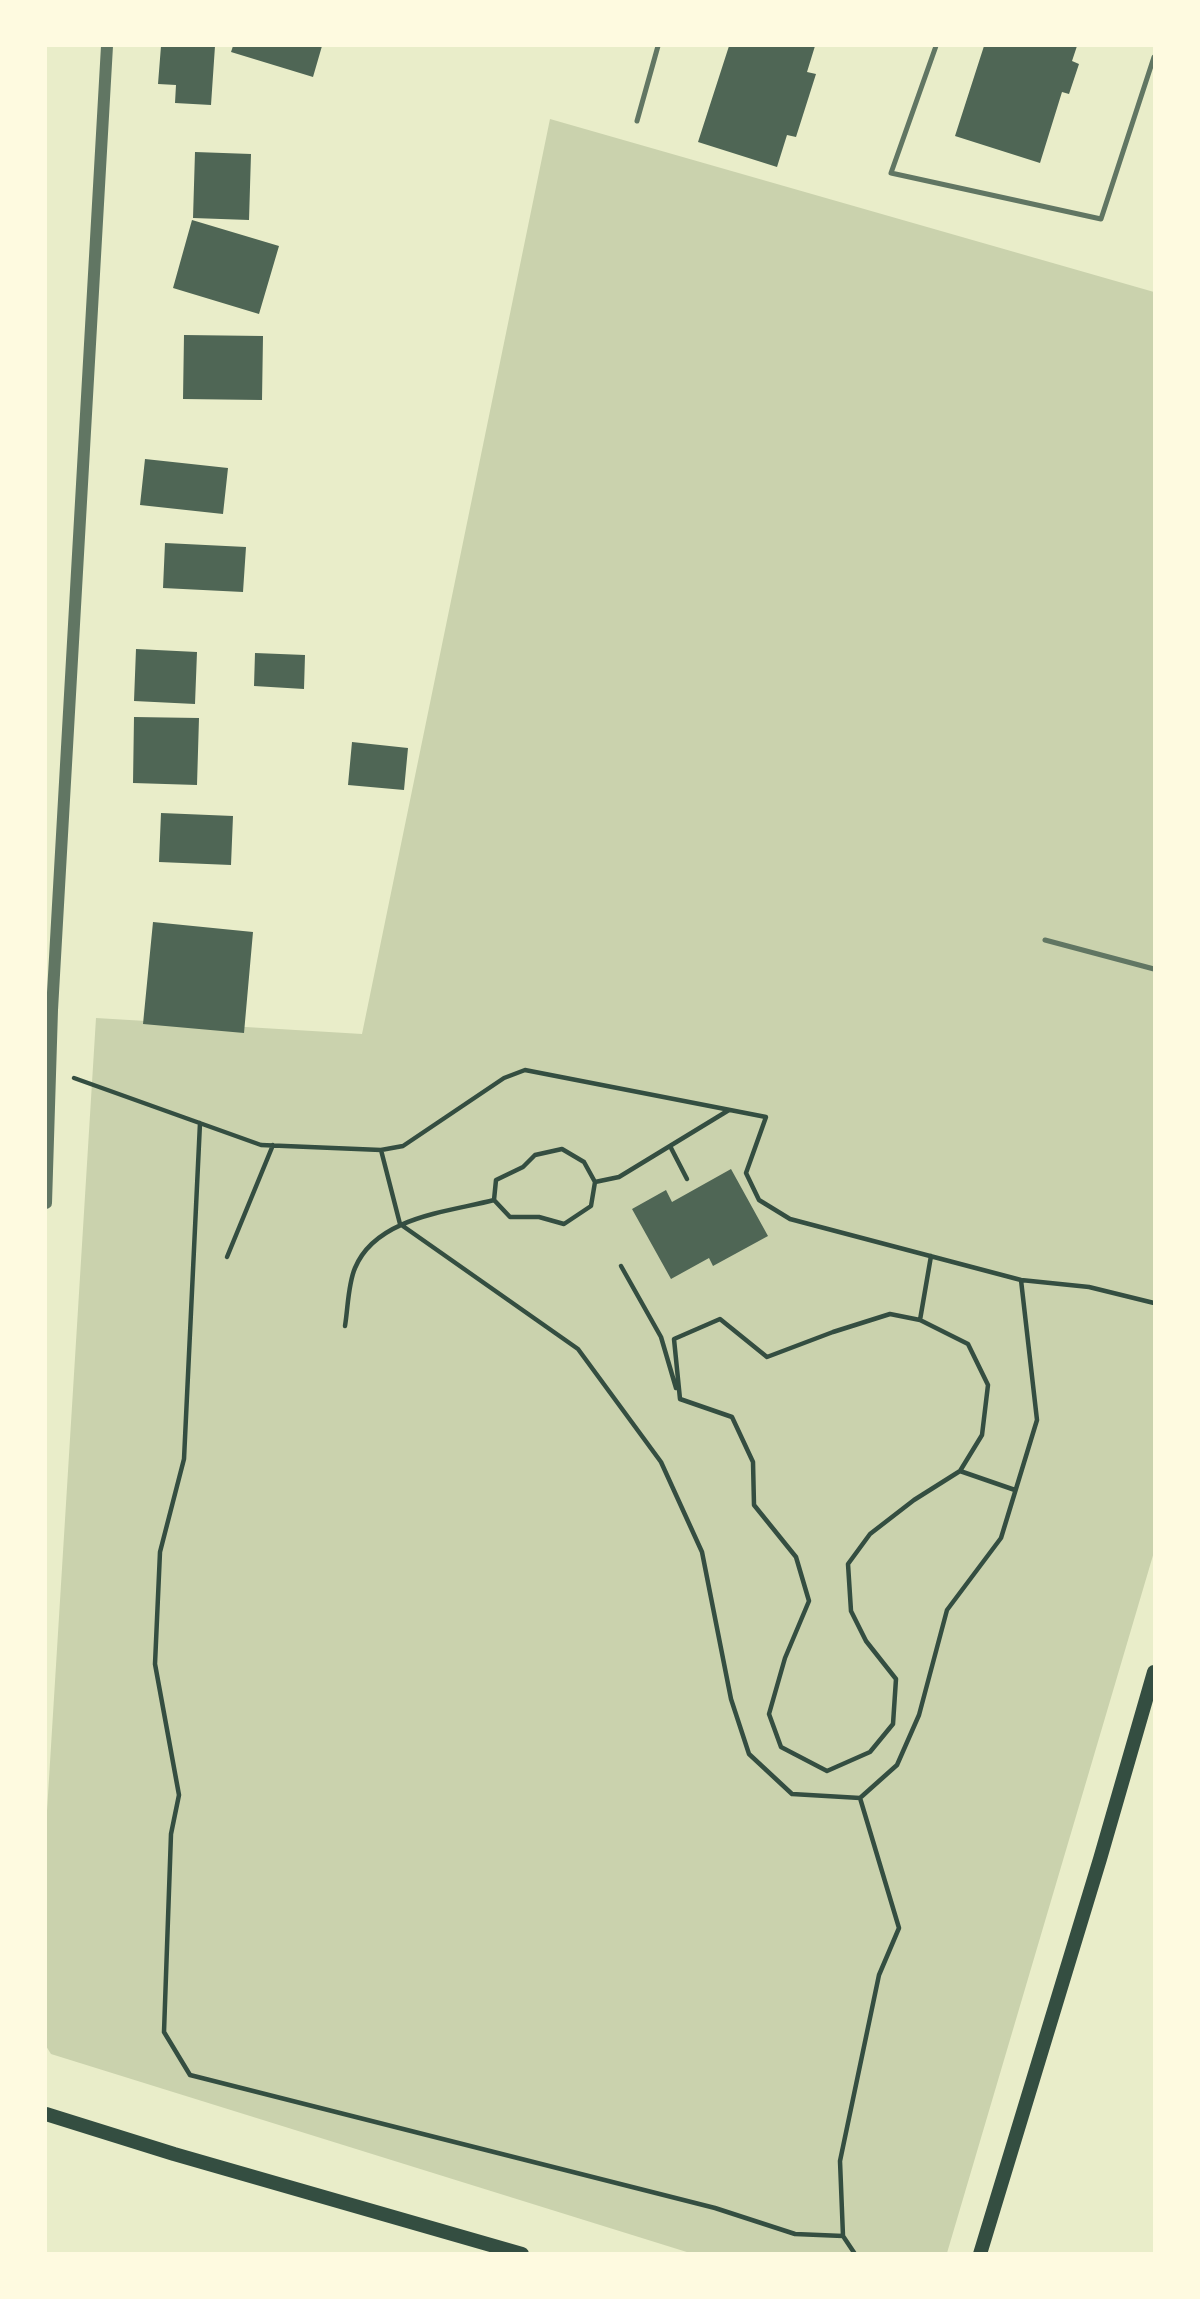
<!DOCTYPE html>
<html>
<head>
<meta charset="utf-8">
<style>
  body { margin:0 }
  #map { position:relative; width:1200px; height:2299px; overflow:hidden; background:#e9edc9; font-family:Raleway,sans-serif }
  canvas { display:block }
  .frame { position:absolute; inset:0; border:47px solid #fefae0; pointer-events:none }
</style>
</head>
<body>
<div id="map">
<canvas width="1200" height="2299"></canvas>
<div class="frame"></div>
</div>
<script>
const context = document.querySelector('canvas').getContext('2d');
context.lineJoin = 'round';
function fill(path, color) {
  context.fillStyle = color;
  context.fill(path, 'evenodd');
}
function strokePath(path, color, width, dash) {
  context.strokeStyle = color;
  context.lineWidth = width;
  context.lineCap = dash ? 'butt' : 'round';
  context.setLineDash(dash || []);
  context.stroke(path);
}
fill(new Path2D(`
  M550,119L1154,292V1552L947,2253H690L51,2054L46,2046V1827L96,1018L362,1034Z`), '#cad2ad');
fill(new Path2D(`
  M161,46H215L211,105L175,103L176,85L158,84Z
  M233,46H322L313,77L231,52Z
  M729,46H815L807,72L816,74L796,137L787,135L777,167L698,142Z
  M984,46H1077L1072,61L1079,64L1069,94L1062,92L1040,163L955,136Z
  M195,152L251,154L249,220L193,218Z
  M192,220L279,246L259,314L173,288Z
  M184,335L263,336L262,400L183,399Z
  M145,459L228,468L223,514L140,505Z
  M165,543L246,547L243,592L163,588Z
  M136,649L197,652L195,704L134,701Z
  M255,653L305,655L304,689L254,686Z
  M134,717L199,718L197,785L133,783Z
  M352,742L408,748L404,790L348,785Z
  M161,813L233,816L231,865L159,862Z
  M153,922L253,932L244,1033L143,1024Z
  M731,1169L768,1236L713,1266L709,1258L671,1279L632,1209L666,1190L672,1202Z`), '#4f6655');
strokePath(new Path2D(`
  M74,1078L261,1145L381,1150L403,1146L504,1078L525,1070L766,1117L746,1173L759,1200L790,1219L1021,1280L1089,1287L1154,1303
  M200,1123L184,1459L160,1552L155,1664L179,1795L171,1834L164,2032L190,2075L715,2208L795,2234L843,2236L840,2161L879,1975L899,1928L860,1798L792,1794L749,1754L731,1699L702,1552L661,1462L578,1349L400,1224L381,1150
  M670,1146L687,1179
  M595,1182L619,1177L729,1110
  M227,1257L273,1145
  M621,1266L661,1337L676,1388
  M920,1320L890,1314L833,1332L767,1357L720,1319L674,1339L680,1399L732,1417L753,1462L754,1505L796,1557L809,1601L785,1658L769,1714L781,1747L827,1771L870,1752L893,1724L896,1679L866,1641L851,1611L848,1564L870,1534L914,1500L960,1471L982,1435L988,1385L968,1344L920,1320L931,1256
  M345,1326C348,1308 348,1284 355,1268C376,1217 448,1212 494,1200L510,1217H539L564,1224L591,1206L595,1182L584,1162L562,1149L535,1155L523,1167L496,1180L494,1200
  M960,1471L1015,1490
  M860,1798L897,1765L919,1715L947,1610L1001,1538L1037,1420L1021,1280
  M843,2236L855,2254`), '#344e41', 4.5);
strokePath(new Path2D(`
  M936,46L891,173L1101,219L1154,57
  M637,121L658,46
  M1045,940L1154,969`), '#617663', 5);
strokePath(new Path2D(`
  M46,1203L52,1010L107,46`), '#617663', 12);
strokePath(new Path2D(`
  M46,2114L174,2154L522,2254
  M980,2254L1100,1859L1154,1672`), '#344e41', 14);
</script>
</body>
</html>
